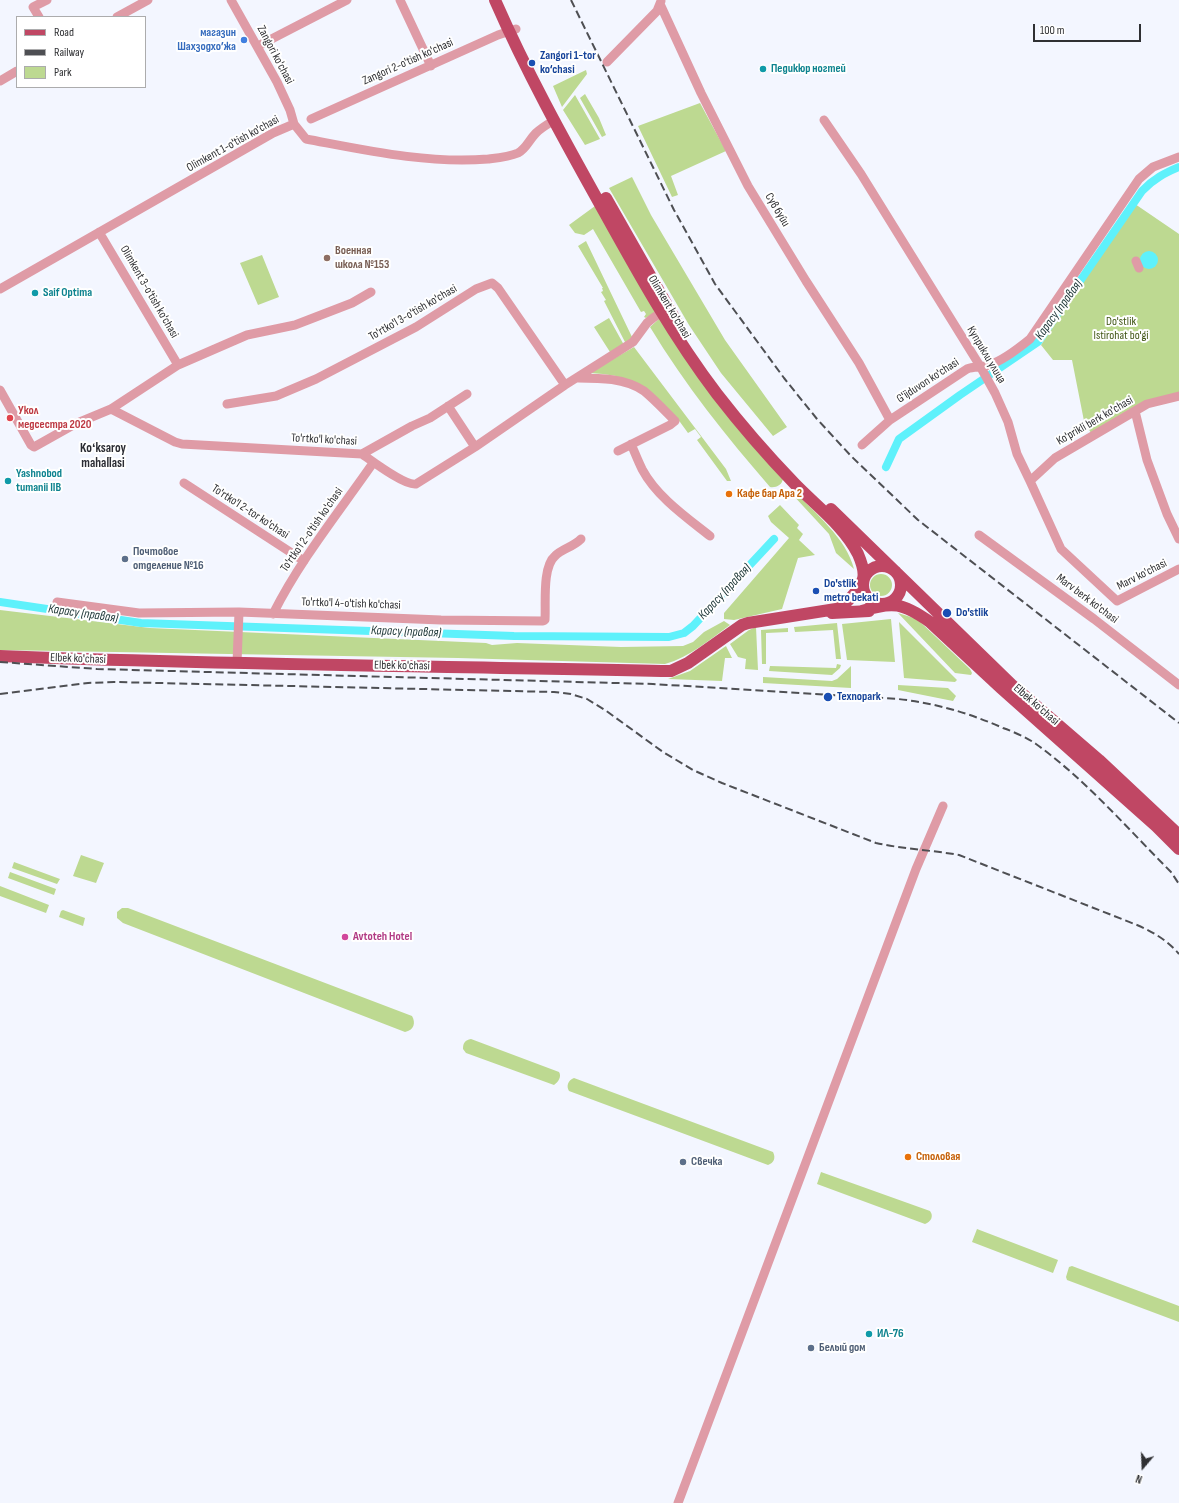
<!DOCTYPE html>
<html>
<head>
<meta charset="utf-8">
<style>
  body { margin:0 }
  #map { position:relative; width:1179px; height:1503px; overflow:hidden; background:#f3f6ff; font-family:"Sofia Sans Condensed",sans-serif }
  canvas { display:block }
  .legend { position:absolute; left:16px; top:16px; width:130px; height:72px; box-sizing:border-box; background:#fff; border:1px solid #acacad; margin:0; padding:5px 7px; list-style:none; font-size:12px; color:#2f3033 }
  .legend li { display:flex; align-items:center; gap:8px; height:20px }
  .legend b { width:20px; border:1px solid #acacad }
  .north { position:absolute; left:1123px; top:1447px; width:40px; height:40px; -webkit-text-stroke:3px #fff; paint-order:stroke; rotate:199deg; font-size:11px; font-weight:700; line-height:16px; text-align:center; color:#2f3033 }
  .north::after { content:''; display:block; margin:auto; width:14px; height:18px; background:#2f3033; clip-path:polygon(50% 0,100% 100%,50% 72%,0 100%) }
  .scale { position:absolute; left:1033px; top:24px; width:108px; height:18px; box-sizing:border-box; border:2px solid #2f3033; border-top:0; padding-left:5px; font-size:12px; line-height:14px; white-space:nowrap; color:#2f3033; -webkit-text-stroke:3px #fff; paint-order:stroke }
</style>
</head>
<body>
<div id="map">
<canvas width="1179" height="1503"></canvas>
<ul class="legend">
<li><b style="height:5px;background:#c04764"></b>Road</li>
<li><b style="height:5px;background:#4e4f53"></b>Railway</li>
<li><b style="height:11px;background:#bdd991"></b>Park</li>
</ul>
<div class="north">N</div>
<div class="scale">100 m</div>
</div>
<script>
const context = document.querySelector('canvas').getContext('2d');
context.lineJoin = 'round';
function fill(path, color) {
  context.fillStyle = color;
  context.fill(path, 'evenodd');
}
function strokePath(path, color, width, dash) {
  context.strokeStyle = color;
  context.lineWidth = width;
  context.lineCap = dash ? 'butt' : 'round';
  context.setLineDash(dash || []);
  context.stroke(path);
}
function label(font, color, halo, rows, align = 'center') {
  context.font = font + ' "Sofia Sans Condensed",sans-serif';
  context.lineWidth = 4;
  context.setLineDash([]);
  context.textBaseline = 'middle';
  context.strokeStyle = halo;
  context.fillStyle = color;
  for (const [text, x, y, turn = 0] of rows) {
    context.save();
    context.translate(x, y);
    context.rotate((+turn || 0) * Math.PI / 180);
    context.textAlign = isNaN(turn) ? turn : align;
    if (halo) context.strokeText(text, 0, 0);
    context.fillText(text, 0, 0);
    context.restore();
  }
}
fill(new Path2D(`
  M586,70L587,74L562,107L553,86Z
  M585,94L599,118L606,135L602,137L580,98Z
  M575,95L600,139L585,145L563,110Z
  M700,103L726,151L671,176L678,195L672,197L638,126Z
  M632,177L651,215L725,340L787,427L773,436L721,373L689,325L609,188Z
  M1135,204L1179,234V393L1091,433L1084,421L1072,360H1053L1041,345Z
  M595,206L656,312L646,318L644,317L646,314L644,311L641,312L593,229L584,235L575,233L569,225Z
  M586,241L632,337L626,344L604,301L606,300L601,292L603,291L602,288H603L578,246Z
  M262,255L279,297L258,305L240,263Z
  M609,318L624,345L610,352L594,327Z
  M660,318L783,479C782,485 776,488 770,487C726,436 685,385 650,327Z
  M634,347L726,469L731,481H727L697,440L701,437L695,429L688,433L680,422L662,404L616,376L603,374L589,373Z
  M794,491C814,512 847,539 854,569L836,553L829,534L791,493Z
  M780,505L799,525L797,528L803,534L799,540L815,555L798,558L782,609L734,620L724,619V613L789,538L771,522L768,516Z
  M870 585a11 11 0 1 1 22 0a11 11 0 1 1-22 0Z
  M0,610L150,628L486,643L492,645L517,643L621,647L683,646L693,642L704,632L724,621L730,625C709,640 690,657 665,664L458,658L0,650Z
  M898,613L917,619L970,669L972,673L971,675L955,673Z
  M891,619L895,662L847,660L842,624Z
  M899,622L957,680L955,682L904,678Z
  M837,623L841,659H836L833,630L795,632L794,627Z
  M756,627L758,670L745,669L746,659L738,657L730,644L749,630Z
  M788,628V632L766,633V664H762L761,630Z
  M726,646L732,658H725L722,681L668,679L690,671Z
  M837,664L841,665L840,668L832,675L769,671L770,666L836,668Z
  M851,666V688L763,683V677L832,681L837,679Z
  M898,685L948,688L956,696L953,701L898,690Z
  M81,855L104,863L96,883L73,876Z
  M14,862L60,879L57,884L12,868Z
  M10,872L56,889L54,895L8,878Z
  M0,886L49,905L46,913L0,896Z
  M122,908H128L412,1016C416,1023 414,1030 405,1032L123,923L117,918V912Z
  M63,910L85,918L83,926L59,917L61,911Z
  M471,1039L559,1072C562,1077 558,1082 554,1085L466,1053L463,1049C463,1043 465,1040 471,1039Z
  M574,1078L773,1152C776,1158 774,1163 768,1165L569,1091C566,1086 568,1080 574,1078Z
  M821,1172L930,1211C934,1216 931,1222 925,1224L817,1184Z
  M977,1229L1058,1260L1053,1273L972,1242Z
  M1072,1266L1179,1306V1322L1067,1280L1066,1277L1069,1267Z`), '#bdd991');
fill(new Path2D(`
  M1140 260a9 9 0 1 1 18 0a9 9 0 1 1-18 0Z`), '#5ef1fb');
strokePath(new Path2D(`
  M886,467L899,439L960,395L1038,342L1142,191C1153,179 1165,173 1179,167
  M0,602L141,623L514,636L669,637L684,633L693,626L774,539`), '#5ef1fb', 8);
strokePath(new Path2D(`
  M231,0L277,82L290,110L294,124L306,139C365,150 427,164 488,159C497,158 509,157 518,153C526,149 529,140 536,133C541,128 548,124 553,121
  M400,0L431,66
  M660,4L701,93L748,186L806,281L859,363L890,420
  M39,17L33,7L47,0
  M117,17L148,0
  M258,46L347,0
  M607,62L657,11L661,1
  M0,81L17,71
  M311,119L498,35L516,29
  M824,120L861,174L980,366L995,393L1008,422L1017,454L1030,481L1061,549L1117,601L1179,569
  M99,232L178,365
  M1136,261L1139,268
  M0,289L273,133L294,124
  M578,378C600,378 625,378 644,391C655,400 665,411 675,421L670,425L618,451
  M0,390L31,445L34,447L75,424L111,409L178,365L247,335L295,325L352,303L371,292
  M227,404L276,396L316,379L416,327L476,289L492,283L498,288L565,385
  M448,406L475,447
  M111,409L175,442L182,444L362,454C372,461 405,486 416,484L475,447L565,385L633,342L647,323L653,318L662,312
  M1135,411L1147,460L1167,514L1179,539
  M631,444C635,453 638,461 642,469C657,497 686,517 710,536
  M862,445L890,420L967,369C974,366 982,368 989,365C1002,361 1019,348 1030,339L1139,179L1153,167L1179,157
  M362,454L412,426L430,418L467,394
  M1030,481L1055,458L1147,404L1179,396
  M184,483L304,561
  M979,535L1094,619L1179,685
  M57,602L139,613L239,612L441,620L543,621L545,620C546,604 542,567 555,556C562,549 573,547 581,539
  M273,614C300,560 339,512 373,463
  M237,663L239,612
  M678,1503L916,869L943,806`), '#df9ba6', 9);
strokePath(new Path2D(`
  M606,198L676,321
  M831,509L1012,685L1099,760L1179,835
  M863 585a19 19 0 1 1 38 0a19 19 0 1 1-38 0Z
  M862,611C893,601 903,603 930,622L1001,688L1156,826L1179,849
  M832,613L869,611
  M0,656C224,665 447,666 671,671L688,663L742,625L748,623L836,609C846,605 860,589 863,579C865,572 861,561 858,554C844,526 815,505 794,483C767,455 741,425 717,394C672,335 637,271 601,206C563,138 526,71 495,0`), '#c04764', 12);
strokePath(new Path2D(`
  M571,0L674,210L715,284L784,378L817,419L851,456L918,520L1179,723
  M0,662L97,669L653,684L898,699C935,703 969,713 1003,728C1014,732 1026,737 1036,744C1086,780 1128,829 1171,872L1179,884
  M0,694L88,683L114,682L554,692L571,694L587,699L605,710L663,752L693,770L722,783L876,843C903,849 931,850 959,855L1137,925C1153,932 1167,940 1179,954`), '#4e4f53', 2, [8, 4]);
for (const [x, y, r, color] of [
  [244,40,4,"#3f7fe0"],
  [532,63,4,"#1a4fb4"],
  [763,69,4,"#0f9aa8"],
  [327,258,4,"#8d6e63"],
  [35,293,4,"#0f9aa8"],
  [10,418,4,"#e0444e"],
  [8,481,4,"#0f9aa8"],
  [729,494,4,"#e8710a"],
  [125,559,4,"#5c6f8a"],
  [816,591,4,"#1a4fb4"],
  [947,613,5,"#1a4fb4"],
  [828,697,5,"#1a4fb4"],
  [345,937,4,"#d1479c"],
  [908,1157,4,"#e8710a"],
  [683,1162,4,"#5c6f8a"],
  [869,1334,4,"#0f9aa8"],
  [811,1348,4,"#5c6f8a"]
]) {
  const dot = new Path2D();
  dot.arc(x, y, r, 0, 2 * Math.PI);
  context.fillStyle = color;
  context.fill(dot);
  strokePath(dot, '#fff', 1.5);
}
label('bold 12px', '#366cbe', '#fff', [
  ["магазин",236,33],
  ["Шахзодхо’жа",236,47]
], 'right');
label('12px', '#2f3033', '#fff', [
  ["Zangori ko'chasi",275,55,62],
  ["Zangori 2-o'tish ko'chasi",408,62,-24],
  ["Olimkent 1-o'tish ko'chasi",233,144,-29],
  ["Сув буйи",777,210,59],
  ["Olimkent 3-o'tish ko'chasi",149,292,60],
  ["Olimkent ko'chasi",669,307,59],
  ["To'rtko'l 3-o'tish ko'chasi",413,313,-30],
  ["Куприкли улица",986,355,59],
  ["G'ijduvon ko'chasi",928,381,-33],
  ["Ko'prikli berk ko'chasi",1095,421,-30],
  ["To'rtko'l ko'chasi",324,440,3],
  ["To'rtko'l 2-tor ko'chasi",250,512,33],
  ["To'rtko'l 2-o'tish ko'chasi",312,530,-55],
  ["Marv ko'chasi",1142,575,-27],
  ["Marv berk ko'chasi",1087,599,37],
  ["To'rtko'l 4-o'tish ko'chasi",351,604,2],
  ["Elbek ko'chasi",78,659,2],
  ["Elbek ko'chasi",402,666,1],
  ["Elbek ko'chasi",1036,705,41]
]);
label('bold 12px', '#164399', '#fff', [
  ["Zangori 1-tor",540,56],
  ["ko‘chasi",540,70],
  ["Do'stlik",824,584],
  ["metro bekati",824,598],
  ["Do'stlik",956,613],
  ["Texnopark",837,697]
], 'left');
label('bold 12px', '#0d838f', '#fff', [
  ["Педикюр ногтей",771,69],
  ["Saif Optima",43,293],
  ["Yashnobod",16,474],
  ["tumanii IIB",16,488],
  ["ИЛ-76",877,1334]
], 'left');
label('bold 12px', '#785e54', '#fff', [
  ["Военная",335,251],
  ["школа №153",335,265]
], 'left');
label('12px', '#3f5413', '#fff', [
  ["Do'stlik",1121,322],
  ["Istirohat bo'gi",1121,336]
]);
label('bold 12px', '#be3a42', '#fff', [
  ["Укол",18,411],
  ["медсестра 2020",18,425]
], 'left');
label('bold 12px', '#c56008', '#fff', [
  ["Кафе бар Ара 2",737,494],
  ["Столовая",916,1157]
], 'left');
label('bold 12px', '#4e5e75', '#fff', [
  ["Почтовое",133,552],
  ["отделение №16",133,566],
  ["Свечка",691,1162],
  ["Белый дом",819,1348]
], 'left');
label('bold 12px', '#b23c85', '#fff', [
  ["Avtoteh Hotel",353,937]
], 'left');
label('italic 13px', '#1b3435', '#fff', [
  ["Карасу (правая)",1059,310,-54],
  ["Карасу (правая)",725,592,-47],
  ["Карасу (правая)",83,614,8],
  ["Карасу (правая)",406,632,2]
]);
label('bold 13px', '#2b2c33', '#fff', [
  ["Koʻksaroy",103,449],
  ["mahallasi",103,464]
]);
</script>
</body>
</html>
